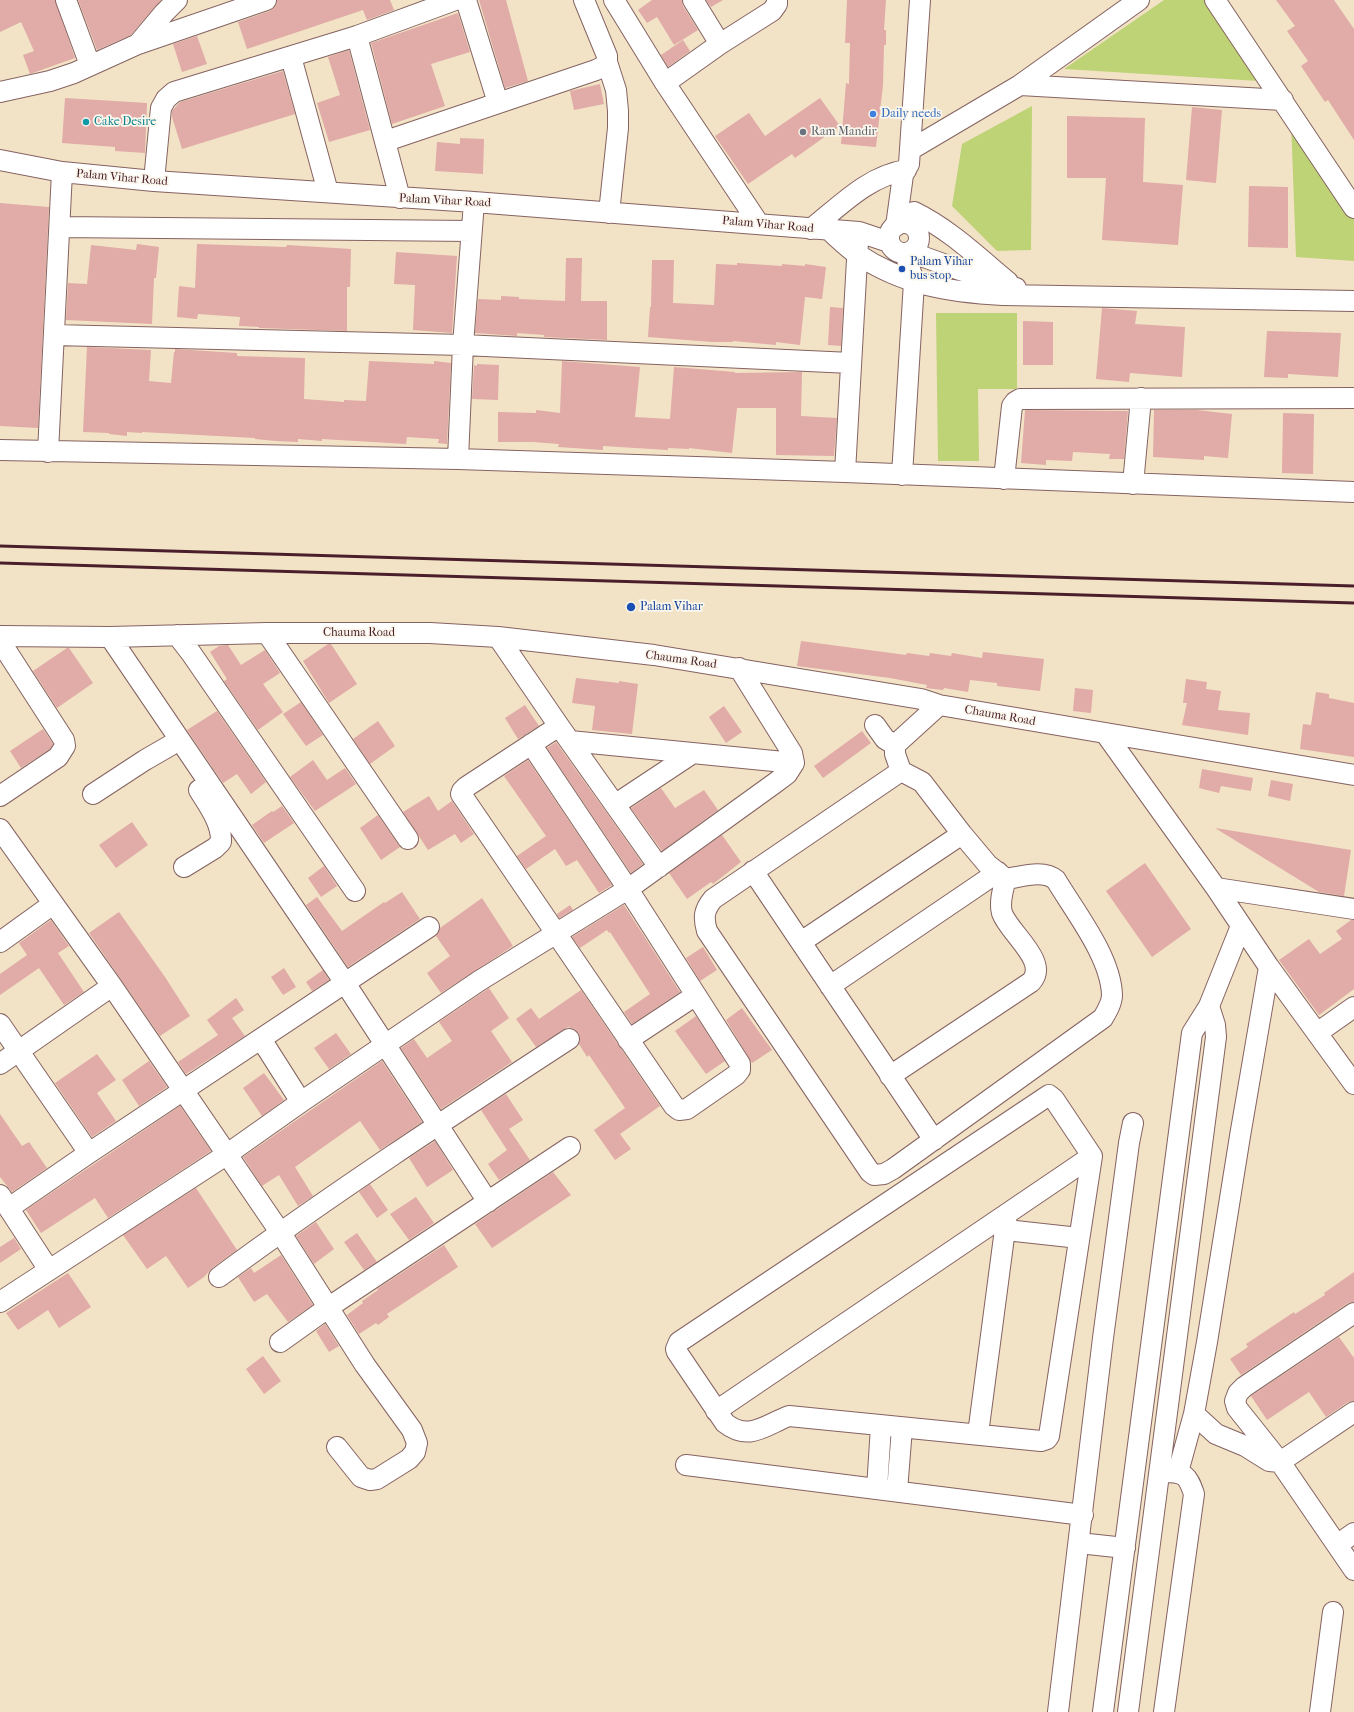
<!DOCTYPE html>
<html>
<head>
<meta charset="utf-8">
<style>
  body { margin:0 }
  canvas { display:block; background:#f2e2c6 }
</style>
</head>
<body>
<canvas width="1354" height="1712"></canvas>
<script>
const context = document.querySelector('canvas').getContext('2d');
context.lineJoin = 'round';
function fill(path, color) {
  context.fillStyle = color;
  context.fill(path, 'evenodd');
}
function strokePath(path, color, width, dash) {
  context.strokeStyle = color;
  context.lineWidth = width;
  context.lineCap = dash ? 'butt' : 'round';
  context.setLineDash(dash || []);
  context.stroke(path);
}
function label(font, color, halo, rows, align = 'center') {
  context.font = font + ' "IM FELL French Canon",serif';
  context.lineWidth = 3.5;
  context.setLineDash([]);
  context.textBaseline = 'middle';
  context.strokeStyle = halo;
  context.fillStyle = color;
  for (const [text, x, y, turn = 0] of rows) {
    context.save();
    context.translate(x, y);
    context.rotate((+turn || 0) * Math.PI / 180);
    context.textAlign = isNaN(turn) ? turn : align;
    if (halo) context.strokeText(text, 0, 0);
    context.fillText(text, 0, 0);
    context.restore();
  }
}
fill(new Path2D(`
  M1164,0H1204L1259,81L1064,69Z
  M1032,106L1031,250L997,251L952,206L962,144Z
  M1291,121L1354,213V261L1296,257Z
  M936,313H1017V389H978L979,461H938Z`), '#bed376');
fill(new Path2D(`
  M0,0H55L75,58L30,74L23,55L34,51L21,22L0,32Z
  M78,0H161L131,35L97,50Z
  M277,0H390L394,10L367,20L363,10L247,49L238,22L270,11L275,7Z
  M479,0H506L528,81L505,88Z
  M652,0H682L683,6L698,30L674,45L657,17L647,23L638,10Z
  M706,0H723L711,7Z
  M847,0H886L884,30H886V45H884L883,85L876,147L841,144L846,83L849,84L850,43H845Z
  M1276,0H1334L1354,29V140L1328,100L1325,102L1301,66L1308,61L1287,31L1295,26Z
  M458,13L470,52L431,64L445,106L392,124L371,43Z
  M197,36L207,64L182,72L173,44Z
  M683,40L690,51L668,67L661,55Z
  M349,50L370,130L329,142L317,103L340,95L328,57Z
  M283,71L295,114L182,149L172,117V111L180,102Z
  M600,84L604,104L574,110L570,91Z
  M65,98L147,103L145,153L115,151V147L62,143Z
  M820,98L840,126L795,158L792,154L748,184L715,136L749,113L765,136Z
  M1192,107L1222,110L1216,183L1186,180Z
  M1067,116L1145,118L1143,182L1183,185L1178,245L1102,240L1106,178H1067Z
  M460,138L484,139L483,174L435,171L437,142L460,144Z
  M1249,186L1288,187V248L1248,247Z
  M0,203L49,207L38,428L0,426Z
  M137,244L159,247L156,278H154L152,324L66,320L68,283L87,284L91,245L136,250Z
  M197,244L286,247L287,245L351,249L350,287H347V331L259,328V327L239,326L240,317L198,314L197,319L177,317L179,286L195,288Z
  M396,252L457,256L452,333L413,330L415,285L394,284Z
  M566,258H582L581,301H607V340L544,337V335L517,333V336L475,333L478,299L501,300V296L519,297V299L565,301Z
  M652,260H674L673,303L714,305L716,264L737,265V263L782,266V264L805,266V264L826,267L822,299L805,297L800,345L776,342V345L733,341V342H712L648,337L650,307H651Z
  M830,307L843,308L841,346L828,345Z
  M1102,308L1137,311L1135,324L1185,327L1182,377L1130,373L1129,382L1096,379Z
  M1023,321L1053,322V365H1023Z
  M1267,331L1341,333L1338,377L1288,374V378L1264,377Z
  M87,347L151,350L149,381L171,383L174,352H175V349L237,353V356L305,358L304,399L344,402V400L366,401L369,361L434,364V361L451,363L447,444L438,443L439,439L407,437L406,444L322,439V441L298,439V442L276,441L255,439V438L142,432V433L127,432V436L109,434V433L83,432Z
  M562,361L640,367L635,417L670,419L674,367L735,372V373L802,372L801,416L837,418L834,456L776,455V408H737L732,453L689,448V449L668,448V450L603,446V450L558,447L559,444L533,442H498V412L536,413V410L560,413Z
  M477,364L499,365L498,400L472,399L474,365L477,366Z
  M1025,410L1128,411L1124,459H1109L1110,454L1073,452L1072,461L1046,460V465L1021,463Z
  M1154,410H1197L1232,414L1228,458L1204,456V460L1153,457Z
  M1283,413L1314,414L1313,474L1282,473Z
  M801,641L906,655L907,653L929,656L930,653L951,656L952,653L982,658L983,652L1044,659L1040,691L997,686V683L970,680L968,692L944,688L943,690L926,688L927,685L890,678L797,666Z
  M328,644H331L357,684L329,703L303,661Z
  M228,645L241,665L265,650L280,673L263,684L283,712L258,730L224,681L227,679L210,652L219,646Z
  M67,648H69L93,683L57,708L33,671Z
  M576,678L619,683V681L638,684L632,734L592,730L595,706L572,703Z
  M1186,679L1207,682L1206,689L1221,691L1218,710L1250,713L1248,735L1182,725L1187,703H1183Z
  M1075,688L1093,690L1091,713L1073,711Z
  M1316,692L1329,694V698L1354,703V757L1300,749L1303,724L1311,725Z
  M301,702L323,735L306,746L283,714Z
  M525,705L539,726L518,739L505,718Z
  M724,706L742,732L726,743L709,717Z
  M217,711L266,782L251,794L237,774L223,783L187,730Z
  M378,721L395,746L370,764L353,739Z
  M43,729L53,744L50,749L21,768L10,751Z
  M862,731L871,743L823,778L814,766Z
  M556,742L643,864L631,873L547,748Z
  M313,760L327,780L345,768L356,784L315,811L290,777Z
  M528,760L612,885L599,893L577,860L566,866L555,849L526,869L517,856L546,836L504,776Z
  M1202,769L1253,778L1251,791L1221,786L1219,793L1199,788Z
  M1271,780L1293,784L1290,801L1268,796Z
  M661,788L675,808L704,790L718,810L662,851L631,808Z
  M429,796L438,811L452,801L474,834L461,843L455,834L428,850L403,812Z
  M282,806L294,823L264,843L252,825L272,811L273,812Z
  M378,815L400,847L381,860L360,828Z
  M132,822L148,845L116,868L99,845Z
  M1215,828L1351,850L1344,896L1319,892Z
  M722,835L741,862L713,884L711,882L687,899L669,873Z
  M1145,863L1191,929L1152,957L1106,891Z
  M324,866L337,886L321,897L308,878Z
  M402,892L420,919L348,967L306,905L317,897L342,931L384,902L385,903Z
  M482,898L513,946L441,993L427,973L450,956L436,936L440,928Z
  M570,905L573,910L559,918L557,914Z
  M624,905L680,992L632,1024L624,1012L650,994L610,932L609,933L607,930L580,948L572,937Z
  M119,912L165,977L190,1016L160,1036L89,933Z
  M51,920L69,946L58,953L84,992L64,1005L39,968L0,995V974L27,955L19,943Z
  M1351,920H1354V989L1319,1015L1279,960L1309,939L1320,954L1342,939L1336,931Z
  M703,947L717,970L700,981L686,958Z
  M284,968L296,987L283,995L271,977Z
  M323,970L329,980L312,991L306,982Z
  M489,988L509,1018L491,1031L512,1062L441,1109L401,1048L414,1039L427,1058L452,1041L439,1022Z
  M581,990L660,1106L620,1134L631,1149L615,1160L594,1130L625,1108L589,1055L587,1057L579,1044L580,1038L578,1032L574,1029L568,1027L536,1047L516,1019L531,1008L539,1019Z
  M236,998L244,1010L232,1018L245,1036L186,1074L178,1062L218,1035L207,1020Z
  M742,1008L772,1050L752,1063L726,1020Z
  M696,1016L725,1061L706,1074L675,1031Z
  M336,1033L351,1054L329,1069L314,1048Z
  M97,1054L116,1080L97,1093L116,1121L92,1137L55,1083Z
  M149,1061L167,1087L139,1106L122,1080Z
  M382,1061L422,1122L380,1150L360,1121L295,1167L313,1196L298,1206L279,1175L262,1186L243,1157Z
  M264,1073L284,1100L262,1116L243,1088Z
  M506,1094L523,1120L509,1129L530,1160L499,1180L488,1164L507,1150L481,1110Z
  M180,1106L211,1151L108,1218L95,1198L41,1233L26,1210Z
  M0,1114L22,1146L29,1142L47,1168L12,1192L0,1177Z
  M435,1141L453,1170L427,1187L409,1158Z
  M553,1172L571,1195L492,1248L475,1224Z
  M370,1184L388,1210L377,1218L359,1192Z
  M196,1188L237,1250L212,1268L204,1277L188,1288L166,1256L147,1269L123,1235Z
  M416,1197L434,1223L409,1240L390,1214Z
  M316,1222L334,1249L314,1264L296,1236Z
  M357,1233L377,1262L364,1270L344,1242Z
  M14,1238L21,1249L0,1263V1247Z
  M444,1245L458,1267L387,1314L389,1317L378,1325L376,1323L359,1334L347,1315L363,1303L362,1301L378,1290L377,1289Z
  M281,1255L313,1305L288,1322L267,1294L254,1302L238,1277L251,1268L254,1273Z
  M1354,1272V1302L1348,1303L1241,1375L1230,1359L1248,1347L1246,1344L1294,1312L1295,1314L1325,1295L1324,1293Z
  M68,1273L91,1307L59,1328L48,1310L18,1330L6,1313Z
  M325,1324L339,1346L329,1352L316,1331Z
  M1339,1337L1354,1358V1401L1348,1402L1326,1417L1309,1392L1267,1420L1251,1396Z
  M263,1356L281,1381L264,1394L246,1369Z`), '#e1aba7');
const minor = new Path2D(`
  M66,0L90,65
  M466,0L498,103
  M584,0L607,56V62L616,90L618,111V128L609,213
  M614,0L665,83L759,224
  M693,0L720,44
  M1215,0L1354,208
  M357,36L400,198
  M138,44L164,13L177,0
  M291,57L328,192
  M665,83L720,44L772,11L777,4V0
  M1020,85L1283,100
  M0,92L50,81L74,73L138,44L266,0
  M386,141L596,70L602,67L607,62
  M910,150L1020,85L1139,0
  M0,160L62,172L154,181L474,202L859,232L889,242
  M154,181L161,108L166,99L174,92L357,36L455,0
  M914,212C949,229 978,257 1008,282
  M889 238a15 15 0 1 1 30 0a15 15 0 1 1-30 0Z
  M896,226L903,175L909,164L920,0
  M60,227L471,231
  M811,229C840,206 868,176 906,170
  M829,230C838,238 847,247 857,254C903,285 949,292 1003,295L1354,301
  M910,252L960,270L1016,288
  M54,335L463,345L851,363
  M0,450L458,459L845,472L1354,492
  M48,452L62,172
  M458,459L463,345L474,202
  M845,472L858,242
  M902,475L914,282L905,253
  M1004,479L1012,406L1015,402L1020,399L1354,398
  M1133,484L1141,398
  M267,633L408,839
  M177,635L191,653L355,891
  M0,636L110,637L267,633H430L498,637L654,655L921,699L939,705L1354,775
  M110,637L345,983L488,1202
  M498,637L559,726L659,867
  M0,641L64,740L65,746L58,757L0,796
  M875,725L885,739L895,745
  M1105,733L1216,888L1269,967L1354,1084
  M570,741L794,763
  M531,744L628,889L740,1064V1070L736,1075L687,1109L679,1110L674,1106L461,794L462,791L466,787L559,726
  M895,745V754L901,771L922,782L962,834L988,865L1006,879C1021,877 1043,869 1056,880C1075,912 1111,957 1112,995C1112,1003 1107,1011 1103,1018L893,1169L884,1174L874,1175L870,1172L707,931C703,917 704,910 713,899L901,771
  M895,745L939,705
  M93,794L145,760L171,745
  M616,804L693,753
  M0,829L112,986L280,1232L365,1365L412,1430L417,1443L415,1452L409,1459L377,1479L370,1480L361,1477L337,1447
  M184,867L215,848L221,842C222,823 208,805 199,790
  M753,871L934,1140
  M1216,888L1354,909
  M0,942L53,904
  M801,942L962,834
  M830,986L998,872
  M0,1024L89,1153
  M1317,1033L1354,1007
  M261,1039L301,1102
  M628,1040L696,995
  M0,1064L112,986
  M890,1076L1031,982C1050,962 1009,933 1002,913C999,902 1003,889 1006,879
  M1049,1095L1054,1099L1092,1156L1049,1436L1047,1439L1041,1441L789,1416C765,1425 749,1442 725,1423L677,1352L676,1349L679,1342Z
  M0,1195L49,1270
  M9,1208L89,1153L429,927
  M1006,1230L1079,1238
  M219,1277C333,1193 451,1116 569,1039
  M0,1302L226,1155L301,1102L479,981L628,889L775,783L787,774L794,763L792,753L739,668
  M1354,1313L1244,1387L1238,1393L1235,1401L1237,1408L1280,1462L1354,1570
  M280,1342L329,1307L570,1147
  M716,1411L1092,1156
  M1194,1414L1216,1434L1245,1446L1269,1461L1280,1462L1354,1412
  M978,1434L1007,1214
  M686,1465L1083,1515
  M1178,1472L1194,1414L1207,1342L1240,1136L1269,967
  M877,1489L881,1426
  M897,1491L902,1428
  M1079,1543L1125,1548
  M1337,1545L1354,1533
  M1058,1712L1103,1338L1129,1143L1133,1123
  M1103,1712L1192,1033L1209,1006L1241,926
  M1128,1712L1216,1037L1215,1025L1209,1006
  M1164,1712L1194,1494C1188,1476 1185,1472 1165,1472
  M1320,1712L1333,1612`);
strokePath(minor, '#856361', 22);
strokePath(minor, '#fff', 20);
strokePath(new Path2D(`
  M0,546L1354,586
  M0,563L1354,603`), '#4a1f2b', 3);
for (const [x, y, r, color] of [
  [873,114,4,"#3f7fe0"],
  [86,122,4,"#0f9aa8"],
  [803,132,4,"#6b7280"],
  [902,269,4,"#1a4fb4"],
  [631,607,5,"#1a4fb4"]
]) {
  const dot = new Path2D();
  dot.arc(x, y, r, 0, 2 * Math.PI);
  context.fillStyle = color;
  context.fill(dot);
  strokePath(dot, '#fbf7ec', 1.5);
}
label('12px', '#366cbe', '#fbf7ec', [
  ["Daily needs",881,114]
], 'left');
label('12px', '#0d838f', '#fbf7ec', [
  ["Cake Desire",94,122]
], 'left');
label('12px', '#5b616d', '#fbf7ec', [
  ["Ram Mandir",811,132]
], 'left');
label('12px', '#4a1f2b', '#fbf7ec', [
  ["Palam Vihar Road",122,178,5],
  ["Palam Vihar Road",445,201,3],
  ["Palam Vihar Road",768,225,5],
  ["Chauma Road",359,633],
  ["Chauma Road",681,660,8],
  ["Chauma Road",1000,716,10]
]);
label('12px', '#164399', '#fbf7ec', [
  ["Palam Vihar",910,262],
  ["bus stop",910,276],
  ["Palam Vihar",640,607]
], 'left');
</script>
</body>
</html>
